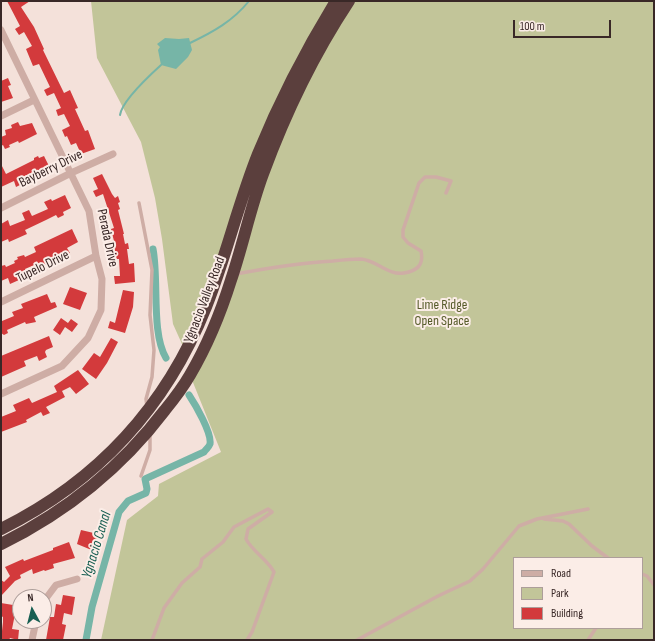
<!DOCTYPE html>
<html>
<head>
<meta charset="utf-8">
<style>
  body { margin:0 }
  #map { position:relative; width:655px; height:641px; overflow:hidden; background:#f4e1da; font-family:"Sofia Sans Condensed",sans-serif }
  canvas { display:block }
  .frame { position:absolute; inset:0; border:2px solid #392827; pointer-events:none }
  .legend { position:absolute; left:513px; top:557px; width:130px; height:72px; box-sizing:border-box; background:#fbede7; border:1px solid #ad9e9a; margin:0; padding:5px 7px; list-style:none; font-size:12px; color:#392827 }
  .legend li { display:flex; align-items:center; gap:8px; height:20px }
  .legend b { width:20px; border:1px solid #ad9e9a }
  .north { position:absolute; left:12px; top:589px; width:40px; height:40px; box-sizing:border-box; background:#fbede7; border:1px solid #ad9e9a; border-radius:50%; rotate:353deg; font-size:11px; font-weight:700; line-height:16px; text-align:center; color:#392827 }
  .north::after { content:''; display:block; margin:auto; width:14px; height:18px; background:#185f52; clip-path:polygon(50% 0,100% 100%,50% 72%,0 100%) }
  .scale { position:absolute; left:513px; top:20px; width:98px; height:18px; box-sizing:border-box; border:2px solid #392827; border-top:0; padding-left:5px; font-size:12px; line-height:14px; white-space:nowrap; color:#392827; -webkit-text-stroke:3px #fbede7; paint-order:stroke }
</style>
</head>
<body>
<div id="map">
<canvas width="655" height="641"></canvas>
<div class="frame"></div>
<ul class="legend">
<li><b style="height:5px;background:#ceada5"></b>Road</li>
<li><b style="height:11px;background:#c2c599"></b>Park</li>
<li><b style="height:11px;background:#d33a3c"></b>Building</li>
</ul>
<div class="north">N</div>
<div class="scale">100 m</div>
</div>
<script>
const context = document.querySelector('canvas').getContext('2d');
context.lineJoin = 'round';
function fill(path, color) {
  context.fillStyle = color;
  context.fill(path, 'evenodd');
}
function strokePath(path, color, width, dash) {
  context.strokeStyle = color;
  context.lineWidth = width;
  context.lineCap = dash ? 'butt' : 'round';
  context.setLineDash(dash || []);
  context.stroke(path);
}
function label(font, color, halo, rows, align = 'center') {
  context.font = font + ' "Sofia Sans Condensed",sans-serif';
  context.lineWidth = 4;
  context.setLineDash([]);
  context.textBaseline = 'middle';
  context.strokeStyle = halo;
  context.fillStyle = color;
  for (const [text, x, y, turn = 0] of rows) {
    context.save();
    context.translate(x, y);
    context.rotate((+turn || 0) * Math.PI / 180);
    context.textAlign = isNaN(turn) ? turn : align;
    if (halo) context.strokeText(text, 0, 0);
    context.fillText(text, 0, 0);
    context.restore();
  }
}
fill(new Path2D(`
  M91,1H336L290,84L186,353L173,324L162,239L155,198L141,142L97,58Z
  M349,1H654V640H101L127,520L158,496L159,484L221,452L190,375L205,345L262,175ZM514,558H642V628H514Z`), '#c2c599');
fill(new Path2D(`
  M165,38L179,39L189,38L192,50L188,57L176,69L161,65L158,50L160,47L157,44Z`), '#76b5a7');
strokePath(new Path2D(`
  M190,43C213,32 233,21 249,1
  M120,115C122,101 150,75 161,65`), '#76b5a7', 2);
strokePath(new Path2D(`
  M153,249C159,280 151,333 166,358
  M86,640L92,607L119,512L128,501L146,493L147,489L145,479L204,452C206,449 209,447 210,444C212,433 195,404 189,395`), '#76b5a7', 7);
fill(new Path2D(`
  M7,1H30L21,7L34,27L44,49L43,50L64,93L70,90L78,108L75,109L85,131L88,130L95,149L81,154L76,143L71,145L67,136L65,137L62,130L70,126L64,114L58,116L56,110L61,108L54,93L47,96L44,90L50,87L39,64L33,66L26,49L32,46L24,32L19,35L15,29L20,26Z
  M8,78L11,85L8,86L13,98L1,102V81Z
  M18,122L20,126L32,123L37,134L19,143L18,141L9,145L10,147L5,149L3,145L1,146V137L6,135L5,130L12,128L11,125Z
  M38,156L39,158L44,156L50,168L43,171L44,174L36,178L33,172L23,177L26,182L16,187L14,181L1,187V164L6,174L34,160V158Z
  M102,174L112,194L115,198L118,196L120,202L118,203L120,209L118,210L124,234H123L125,244L128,243L129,249H127L129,264L134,263L135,282L115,284L114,276H120L119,259H116L114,249L108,250L107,242L114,241L111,229L114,228L103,194L96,197L93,191L98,189L93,178Z
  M65,195L71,208L63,212L64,215L58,218L56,215L46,220L25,230L27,234L9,242L8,239L1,242V224L8,220L10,226L25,220L22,213L29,210L32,216L48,209L44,202L51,199L52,201Z
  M72,229L78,242L67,248L70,253L64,256L62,253L48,260L50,262L43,266L41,262L25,269L27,274L18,278L19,280L10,284L8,278L1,281V266L5,265L6,267L15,263L14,261L18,259L17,257L24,255L25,257L36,252L34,247Z
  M70,287L87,293L80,310L63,304Z
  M123,290L134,292L133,307L125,333L108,328L110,321L115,323Z
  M47,294L51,303L55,302L57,307L34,317L36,322L26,324L25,322L7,330L8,333L4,335L1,333V318L2,321L14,316L12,312L23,308L21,304Z
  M61,318L68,323L71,319L78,324L72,332L65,327L60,335L53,330Z
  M49,336L53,347L46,350L45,352L47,357L39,361L37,356L24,361L26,366L1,377V356Z
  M111,338L118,342L107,363L96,379L82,369L94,353L100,357Z
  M78,370L89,384L76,394L70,387L62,391L65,397L46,407L50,413L43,416L41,412L26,420L27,422L1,432V417L16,411L13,405L29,398L32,403L57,392L54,386Z
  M81,530L98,534L94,551L77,544Z
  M69,542L75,558L53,564L54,568L45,571L44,570L33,574L32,569L20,575L21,578L15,581L1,596V580L4,582L10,576L5,567L23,559L24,561L53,550V548Z
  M63,595L75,597L72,615L64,613L62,624L66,625L63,640H46L50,617H54L56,604L61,605Z
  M1,603L13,605L12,608L16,609L12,629L19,630L18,640L10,638L9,640H1L3,622V617L1,616Z`), '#d33a3c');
strokePath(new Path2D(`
  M139,203L152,270L150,315L154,350L152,377L146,399L147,407
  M236,274C268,268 301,263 333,261C342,260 352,259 361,259C376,260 389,276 404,273C417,271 424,265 421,251L408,243L403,237V230L419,183L425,177H436L451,181L446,193
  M141,476L150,450V435
  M544,519L563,521L569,524L592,546L608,558
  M642,574L647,576L654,585
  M152,640L164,608L182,583L200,567L202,559L223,542L234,527L268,509L272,512L248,529L246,539C253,552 267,559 274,572L252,632L247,640
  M357,640L438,596L470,581L483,569L519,526L537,519L588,509
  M588,640L596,628`), '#ceada5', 3.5);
strokePath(new Path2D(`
  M1,30L89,211L96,256L102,279L101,310L88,338L62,366L1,394
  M1,116L34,100
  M1,208L71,173L113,154
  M1,302L96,256
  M44,601L56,585L77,579
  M32,640L36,621`), '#ceada5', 7);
strokePath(new Path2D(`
  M1,529C98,481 166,407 206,307C226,257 238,204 258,154C280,100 306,50 336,1
  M1,544C66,512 121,468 165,410C174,399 183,387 190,375C207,346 221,312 231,280C243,245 250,209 263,174C285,114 314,54 349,1`), '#5b3f3d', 12);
label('14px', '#392827', '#fbede7', [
  ["Bayberry Drive",51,169,-26],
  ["Perada Drive",107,238,78],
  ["Tupelo Drive",43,267,-26],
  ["Ygnacio Valley Road",205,300,-69]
]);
label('14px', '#555a28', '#fbede7', [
  ["Lime Ridge",442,305],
  ["Open Space",442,321]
]);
label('italic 15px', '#185f52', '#fbede7', [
  ["Ygnacio Canal",97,545,-73]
]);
</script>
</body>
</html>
